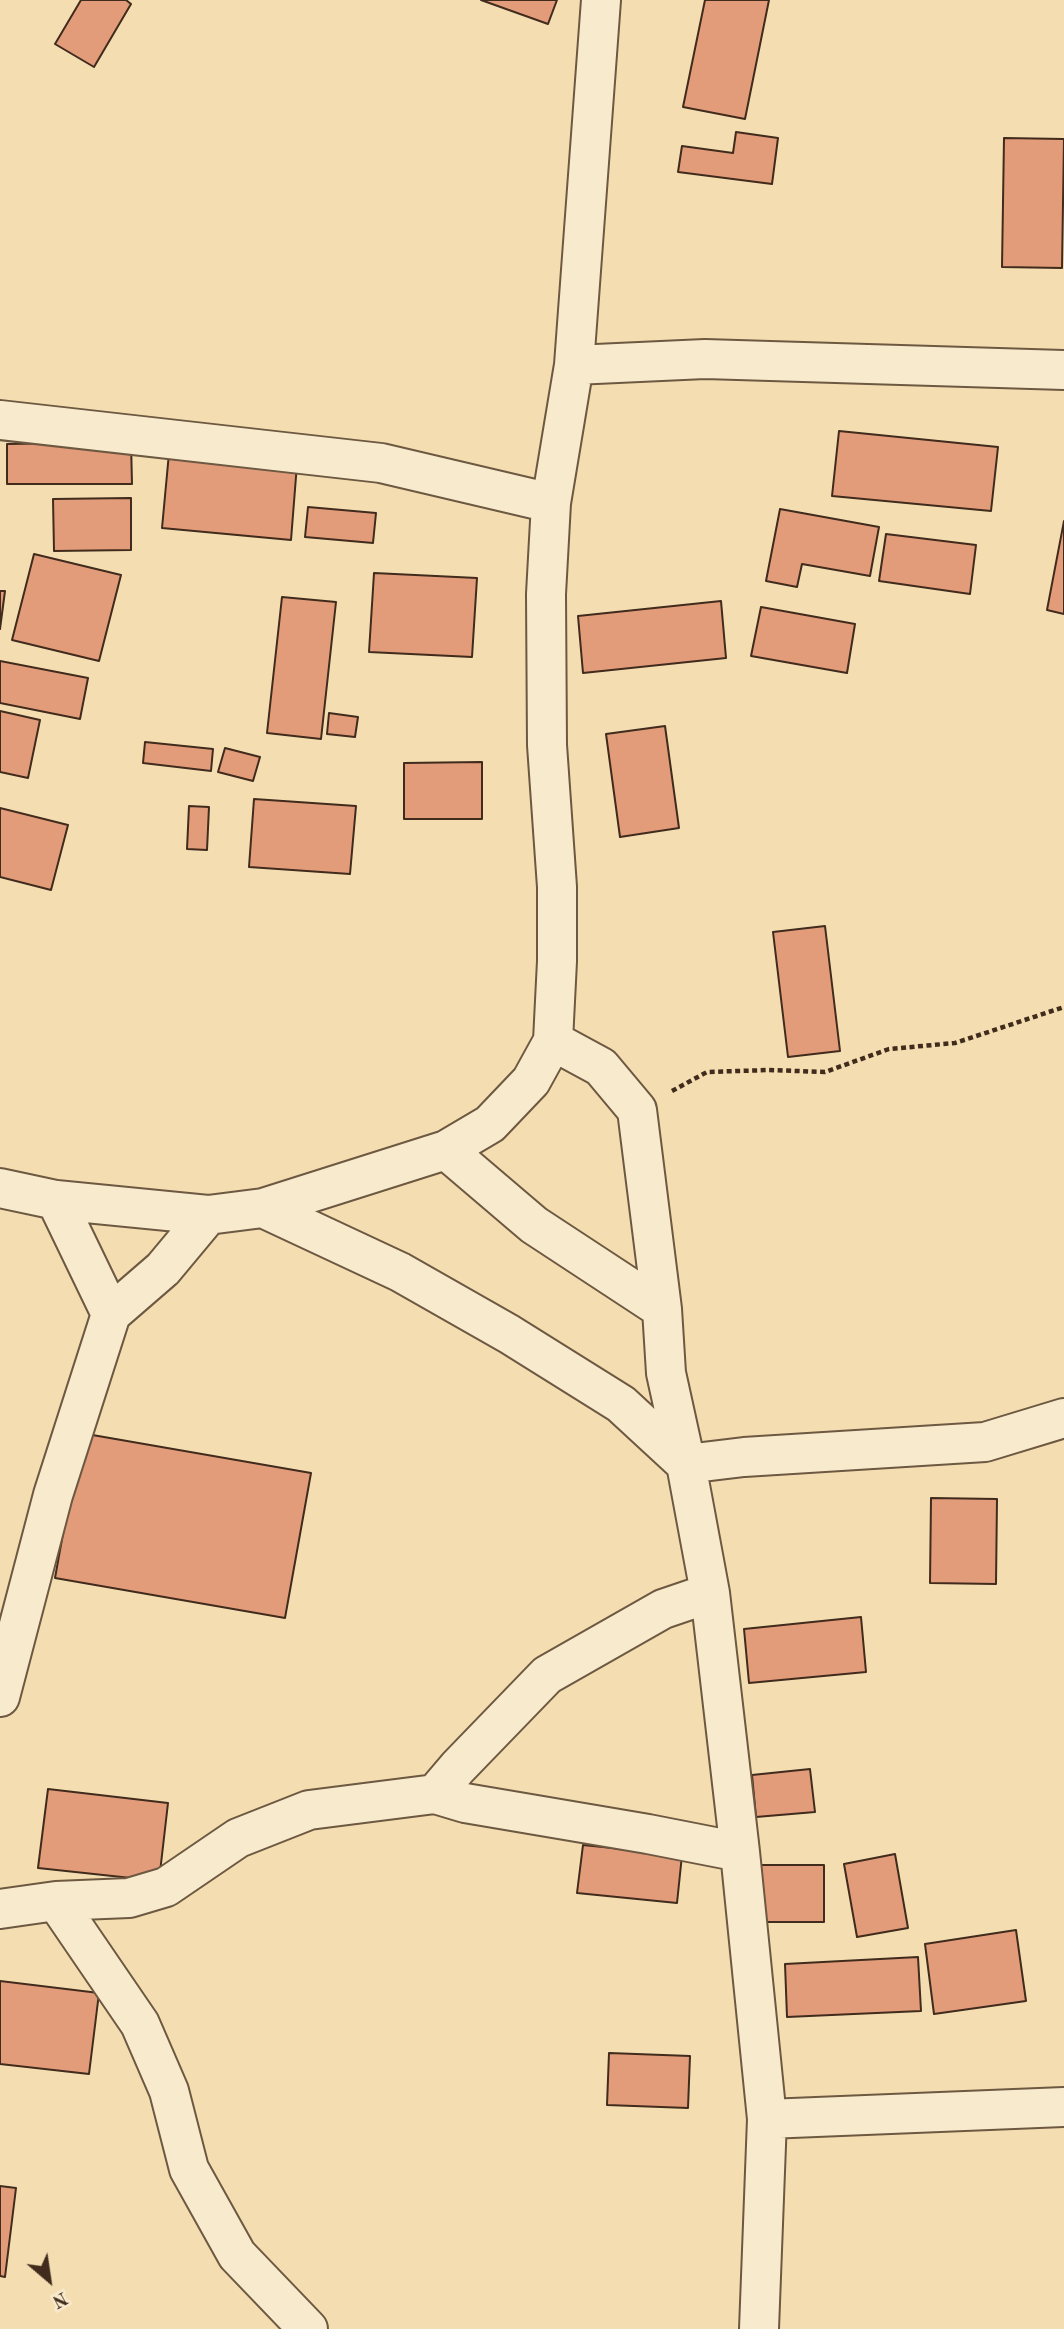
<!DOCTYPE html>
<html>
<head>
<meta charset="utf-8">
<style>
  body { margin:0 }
  #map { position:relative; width:1064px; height:2329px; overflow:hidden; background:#f4deb1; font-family:"Old Standard TT",serif }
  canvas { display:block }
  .north { position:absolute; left:14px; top:2245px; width:70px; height:70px; -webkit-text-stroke:5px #f8eacc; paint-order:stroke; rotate:151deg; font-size:19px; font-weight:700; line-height:28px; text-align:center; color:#402b1d }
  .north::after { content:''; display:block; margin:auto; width:24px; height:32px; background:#402b1d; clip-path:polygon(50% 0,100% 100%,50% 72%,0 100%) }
</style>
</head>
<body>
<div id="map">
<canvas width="1064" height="2329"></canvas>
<div class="north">N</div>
</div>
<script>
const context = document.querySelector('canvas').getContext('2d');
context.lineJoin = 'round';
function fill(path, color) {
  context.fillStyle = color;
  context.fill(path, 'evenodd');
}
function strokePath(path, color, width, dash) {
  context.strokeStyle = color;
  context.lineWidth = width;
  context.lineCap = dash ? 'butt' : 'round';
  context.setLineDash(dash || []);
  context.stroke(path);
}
const building = new Path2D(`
  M81,0H126L131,4L94,67L55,44Z
  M481,0H557L548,24Z
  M705,0H769L745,119L683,107Z
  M736,132L778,138L772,184L678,172L682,146L733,153Z
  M1004,138L1064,139L1062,268L1002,267Z
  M839,431L998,447L991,511L832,496Z
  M131,442L132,484H7V444Z
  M169,453L297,464L291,540L162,528Z
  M131,498V550L54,551L53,499Z
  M308,507L376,513L373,543L305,537Z
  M780,509L879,527L870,576L802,564L797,587L766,581Z
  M1064,521V614L1047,610Z
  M886,534L976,545L970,594L879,581Z
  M34,554L121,575L99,661L12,640Z
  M374,573L477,578L472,657L369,652Z
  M0,591H5L0,629Z
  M282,597L336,602L321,739L267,733Z
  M721,601L726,658L583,673L578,616Z
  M761,607L855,624L847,673L751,656Z
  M0,661L88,678L80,719L0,703Z
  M0,711L40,720L28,778L0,772Z
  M329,713L358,717L355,737L327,734Z
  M665,726L679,828L620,837L606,734Z
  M145,742L213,749L211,771L143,763Z
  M225,748L260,757L253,781L218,772Z
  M482,762V819H404V763Z
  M254,799L356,806L350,874L249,867Z
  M189,806L209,807L207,850L187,849Z
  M0,808L68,825L51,890L0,877Z
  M825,926L840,1051L788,1057L773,932Z
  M81,1433L311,1473L285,1618L55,1578Z
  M931,1498L997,1499L996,1584L930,1583Z
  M861,1617L866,1672L749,1683L744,1629Z
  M810,1769L815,1812L756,1817L752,1775Z
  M48,1789L168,1803L159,1881L38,1868Z
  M583,1845L682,1855L677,1903L577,1893Z
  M895,1854L908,1928L857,1937L844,1864Z
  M755,1865H824V1922H756Z
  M1016,1930L1026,2001L934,2014L925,1944Z
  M918,1957L921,2011L787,2017L785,1964Z
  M0,1981L99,1993L89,2074L0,2064Z
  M609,2053L690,2056L688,2108L607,2105Z
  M0,2186L16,2188L5,2277L0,2276Z`);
fill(building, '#e39c7a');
strokePath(building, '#402b1d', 2);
const minor = new Path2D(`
  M574,365L705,359L1064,370
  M0,420L381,463L551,503
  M553,1041L601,1067L637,1110L662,1309L666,1373L686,1464L710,1593L740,1852L767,2119L759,2329
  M446,1150L534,1225L662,1309
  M0,1188L56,1200L208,1215L263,1208L446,1150L490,1124L531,1081L553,1041L557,961V887L547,745L546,594L551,503L574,365L601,0
  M56,1200L111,1314
  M263,1208L400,1272L509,1334L621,1404L686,1464L744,1457L985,1442L1064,1418
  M0,1697L53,1495L111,1314L163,1269L208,1215
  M435,1794L458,1767L547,1675L663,1609L710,1593
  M56,1901L140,2024L169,2091L189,2169L237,2255L308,2329
  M0,1909L56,1901L129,1898L166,1887L238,1838L309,1810L435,1794L465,1803L648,1834L740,1852
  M767,2119L1064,2107`);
strokePath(minor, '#6d5842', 42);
strokePath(new Path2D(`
  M672,1091L707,1072L769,1070L825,1072L889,1049L955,1043L1064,1007`), '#402b1d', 4.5, [5, 3.5]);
strokePath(minor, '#f8eacc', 38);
</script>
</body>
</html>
